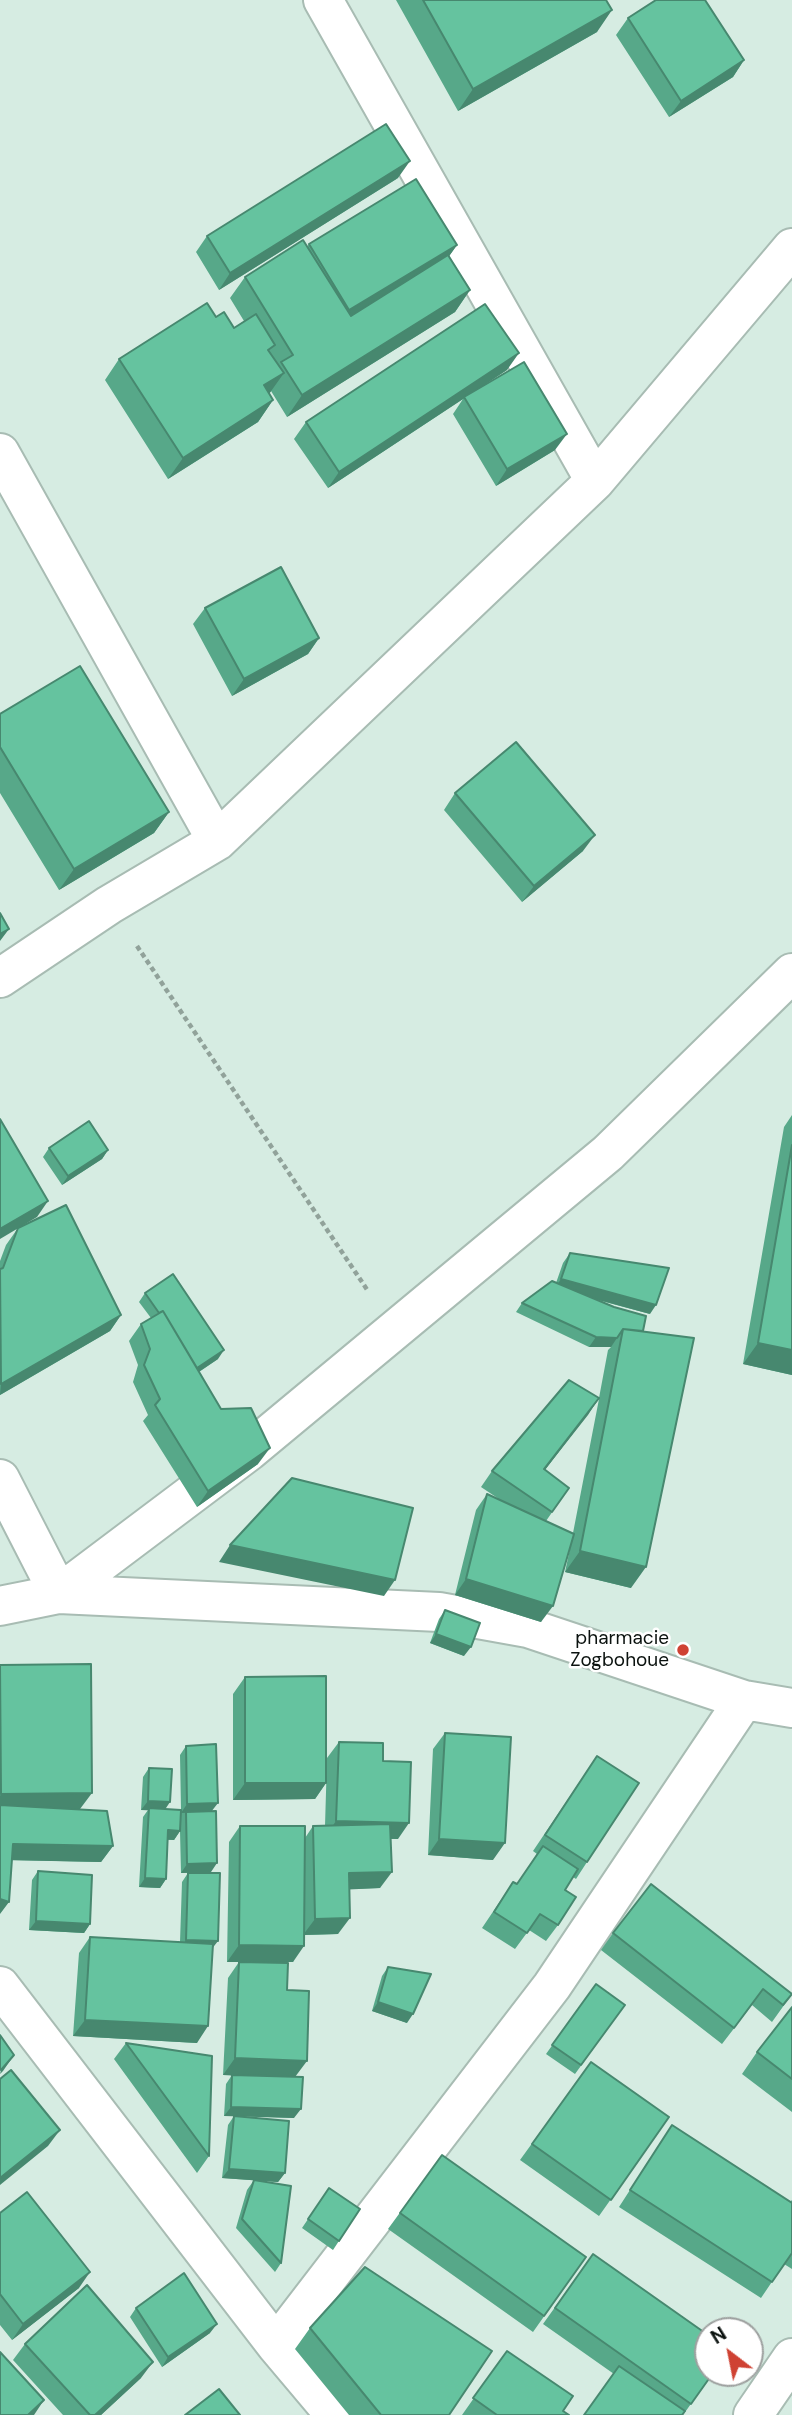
<!DOCTYPE html>
<html>
<head>
<meta charset="utf-8">
<style>
  body { margin:0 }
  #map { position:relative; width:792px; height:2415px; overflow:hidden; background:#d6ece2; font-family:"DM Sans",sans-serif }
  canvas { display:block }
  .north { position:absolute; left:694px; top:2317px; width:70px; height:70px; box-sizing:border-box; background:#fff; border:2px solid #9da09f; border-radius:50%; rotate:328deg; font-size:19px; font-weight:700; line-height:28px; text-align:center; color:#0b120f }
  .north::after { content:''; display:block; margin:auto; width:24px; height:32px; background:#cf4233; clip-path:polygon(50% 0,100% 100%,50% 72%,0 100%) }
</style>
</head>
<body>
<div id="map">
<canvas width="792" height="2415"></canvas>
<div class="north">N</div>
</div>
<script>
const context = document.querySelector('canvas').getContext('2d');
context.lineJoin = 'round';
function strokePath(path, color, width, dash) {
  context.strokeStyle = color;
  context.lineWidth = width;
  context.lineCap = dash ? 'butt' : 'round';
  context.setLineDash(dash || []);
  context.stroke(path);
}
function fill(path, color) {
  context.fillStyle = color;
  context.fill(path, 'evenodd');
}
function label(font, color, halo, rows, align = 'center') {
  context.font = font + ' "DM Sans",sans-serif';
  context.lineWidth = 5;
  context.setLineDash([]);
  context.textBaseline = 'middle';
  context.strokeStyle = halo;
  context.fillStyle = color;
  for (const [text, x, y, turn = 0] of rows) {
    context.save();
    context.translate(x, y);
    context.rotate((+turn || 0) * Math.PI / 180);
    context.textAlign = isNaN(turn) ? turn : align;
    if (halo) context.strokeText(text, 0, 0);
    context.fillText(text, 0, 0);
    context.restore();
  }
}
const minor = new Path2D(`
  M323,0L595,481
  M0,453L217,841
  M0,978L109,905L217,841L595,481L792,248
  M0,1479L59,1594
  M59,1594L249,1451L608,1153L792,973
  M0,1606L59,1594L439,1612L528,1628L744,1700L792,1708
  M0,1986L276,2345L335,2415
  M276,2345L552,1986L744,1700
  M753,2415L792,2358`);
strokePath(minor, '#a8bcb3', 42);
strokePath(new Path2D(`
  M137,946L368,1291`), '#91a29a', 4.5, [5, 3.5]);
strokePath(minor, '#fff', 38);
fill(new Path2D(`
  M396,0H606L597,32L458,111Z
  M628,18L744,60L733,77L669,117L616,35Z
  M398,178L219,290L196,252L207,236Z
  M309,244L457,245L449,256L470,290L455,312L287,417L271,391L269,394L273,400L258,422L168,479L105,380L119,359L216,317L234,328L244,321L230,298L245,277L307,247Z
  M507,370L476,390L555,450L496,486L453,414L463,399L328,488L294,439L306,422Z
  M205,608L319,638L308,654L232,696L193,624Z
  M0,714L169,812L154,833L59,890L0,793Z
  M455,793L583,851L522,902L444,810Z
  M792,1115V1375L743,1364L784,1127Z
  M49,1148L108,1150L102,1159L62,1185L43,1157Z
  M18,1228L121,1315L110,1331L0,1395V1261L6,1245Z
  M570,1253L650,1314L594,1299L643,1331L631,1588L565,1572L571,1544L541,1622L455,1595L476,1510L487,1494L499,1499L481,1487L492,1471L599,1398L608,1350L611,1347H589L516,1312L522,1303L556,1283L563,1263ZM599,1399L573,1533L546,1521L569,1488L545,1470Z
  M145,1293L218,1359L199,1372L221,1409L258,1464L197,1507L143,1421L148,1415L133,1382L138,1365L129,1341L141,1324L151,1318L139,1302Z
  M445,1610L464,1656L430,1643L439,1619Z
  M0,1665L80,1809L113,1846L101,1862L12,1860L0,1899Z
  M245,1677L326,1783L315,1799L233,1800V1694Z
  M445,1733L493,1860L428,1855L433,1749Z
  M339,1742L383,1761L398,1839H391L380,1888L349,1889L338,1934L304,1935L293,1962H240L287,1990L295,2077L294,2118L243,2116L285,2173L278,2182L222,2178L228,2125L234,2116H224L226,2084L232,2075L247,2076L223,2075L228,1978L239,1962H227L229,1842L240,1826L305,1838L313,1826H325L327,1758Z
  M186,1746L212,1811L211,1872L181,1873L180,1831L174,1840H168L166,1879L160,1888L139,1887L143,1817L148,1810H141L143,1777L149,1768L165,1809L181,1810L180,1755Z
  M597,1756L587,1862L576,1879L573,1877L565,1890L558,1925L546,1941L529,1930L515,1949L482,1928L513,1882L517,1884L537,1854L533,1851Z
  M38,1871L90,1924L84,1933L29,1930L32,1880Z
  M188,1873L213,1948L197,2043L73,2036L79,1953L90,1937L180,1942L182,1882Z
  M613,1933L792,1994L772,2022L752,2005L722,2044L601,1950Z
  M388,1967L407,2023L372,2011L382,1976Z
  M596,1984L625,2005L575,2074L546,2054Z
  M792,2007V2112L742,2074L757,2052Z
  M126,2043L209,2156L197,2173L114,2059Z
  M591,2062L669,2117L599,2216L520,2160Z
  M672,2125L790,2202L792,2200V2269L784,2264L761,2298L619,2207Z
  M442,2155L586,2257L533,2332L388,2229Z
  M254,2180L281,2263L275,2272L236,2228L247,2190Z
  M329,2188L360,2209L333,2250L302,2228Z
  M0,2213L79,2288L12,2340L0,2325Z
  M593,2254L713,2373L683,2415H584L614,2374L543,2324Z
  M136,2308L210,2333L162,2367L130,2317Z
  M310,2328L449,2415H349L295,2349Z
  M25,2344L141,2378L101,2415H63L13,2360Z
  M507,2351L563,2411L569,2415H462Z`), '#57a889');
fill(new Path2D(`
  M612,10L597,32L458,111L473,89Z
  M744,60L733,77L669,117L681,101Z
  M410,161L398,178L219,290L230,273Z
  M457,245L445,262L338,327L349,310Z
  M470,290L455,312L287,417L302,395Z
  M519,353L507,370L328,488L339,472Z
  M284,373L269,394L264,385Z
  M273,400L258,422L168,479L183,458Z
  M567,434L555,450L496,486L507,469Z
  M319,638L308,654L232,696L244,679Z
  M169,812L154,833L59,890L74,869Z
  M595,835L583,851L522,902L534,886Z
  M9,929L0,941V934Z
  M108,1150L102,1159L62,1185L68,1176Z
  M48,1201L37,1217L0,1239V1229Z
  M561,1279L656,1305L650,1314L555,1288Z
  M121,1315L110,1331L0,1395L1,1384Z
  M596,1337L617,1338L611,1347H589Z
  M758,1343L792,1350V1375L743,1364Z
  M224,1350L218,1359L191,1377L197,1368Z
  M599,1398L588,1415L533,1485L544,1469Z
  M270,1448L258,1464L197,1507L208,1491Z
  M230,1545L395,1580L384,1596L219,1562Z
  M580,1551L646,1567L631,1588L565,1572Z
  M466,1579L553,1606L541,1622L455,1595Z
  M436,1634L471,1647L464,1656L430,1643Z
  M245,1783H326L315,1799L233,1800Z
  M92,1793L80,1809L0,1810V1796L1,1794Z
  M148,1801L170,1802L164,1811L141,1810Z
  M218,1803L211,1812L181,1813L187,1804Z
  M336,1821L409,1823L398,1839L325,1837Z
  M168,1830L180,1831L174,1840L162,1839Z
  M439,1839L505,1843L493,1860L428,1855Z
  M13,1844L113,1846L101,1862L2,1860Z
  M217,1863L211,1872L181,1873L187,1864Z
  M392,1872L380,1888L338,1890L349,1873Z
  M145,1878L166,1879L160,1888L139,1887Z
  M0,1899L9,1902L0,1914Z
  M350,1918L338,1934L303,1935L315,1919Z
  M36,1921L90,1924L84,1933L29,1930Z
  M186,1940L218,1941L211,1950L180,1949Z
  M239,1945L304,1946L293,1962H227Z
  M378,2002L413,2014L407,2023L372,2011Z
  M85,2020L208,2026L197,2043L73,2036Z
  M14,2055L3,2071L0,2074L1,2070Z
  M235,2058L307,2061L295,2077L223,2075Z
  M231,2107L301,2109L294,2118L224,2116Z
  M60,2130L48,2146L0,2185V2178Z
  M229,2169L285,2173L278,2182L222,2178Z
  M90,2272L79,2288L12,2340L23,2324Z
  M217,2324L210,2333L162,2367L168,2357Z
  M153,2362L141,2378L101,2415H95Z
  M44,2400L34,2415H28Z`), '#47886f');
const building = new Path2D(`
  M423,0H606L612,10L473,89Z
  M656,0H705L744,60L681,101L628,18Z
  M386,124L410,161L230,273L207,236Z
  M416,179L457,245L349,310L309,244Z
  M303,240L351,316L448,255L470,290L302,395L281,362L293,355L245,277Z
  M207,303L216,317L224,312L234,328L256,314L275,345L268,350L284,373L264,385L273,400L183,458L119,359Z
  M485,304L519,353L339,472L306,422Z
  M524,362L567,434L507,469L464,397Z
  M281,567L319,638L244,679L205,608Z
  M80,666L169,812L74,869L0,747V714Z
  M516,742L595,835L534,886L455,793Z
  M0,913L9,929L0,934Z
  M0,1119L48,1201L0,1229Z
  M89,1121L108,1150L68,1176L49,1148Z
  M792,1145V1350L758,1343Z
  M66,1205L121,1315L1,1384L0,1269L3,1268L18,1228Z
  M570,1253L669,1268L656,1305L561,1279Z
  M173,1274L224,1350L197,1368L163,1311L159,1313L145,1293Z
  M552,1281L614,1307L646,1316L643,1331L623,1329L617,1338L596,1337L522,1303Z
  M163,1311L221,1409L251,1408L270,1448L208,1491L155,1405L160,1399L144,1365L150,1349L141,1324Z
  M623,1329L694,1338L646,1567L580,1551Z
  M569,1380L599,1398L544,1469L569,1488L552,1512L492,1471Z
  M292,1478L413,1508L395,1580L230,1545Z
  M487,1494L574,1534L553,1606L466,1579Z
  M445,1610L480,1623L471,1647L436,1634Z
  M91,1664L92,1793L1,1794L0,1665Z
  M326,1676V1783H245V1677Z
  M445,1733L511,1737L505,1843L439,1839Z
  M339,1742L383,1743V1761L411,1762L409,1823L336,1821Z
  M216,1744L218,1803L187,1804L186,1746Z
  M597,1756L639,1783L587,1862L545,1835Z
  M149,1768L172,1769L170,1802L148,1801Z
  M0,1805L107,1811L113,1846L13,1844L9,1902L0,1899Z
  M149,1808L181,1810L180,1831L168,1830L166,1879L145,1878Z
  M216,1811L217,1863L187,1864L186,1812Z
  M390,1824L392,1872L349,1873L350,1918L315,1919L313,1826Z
  M240,1826H305L304,1946L239,1945Z
  M543,1846L578,1869L565,1890L576,1897L558,1925L540,1914L527,1933L494,1912L513,1882L517,1884Z
  M38,1871L92,1875L90,1924L36,1921Z
  M188,1873H220L218,1941L186,1940Z
  M651,1884L792,1994L783,2005L763,1989L734,2028L613,1933Z
  M90,1937L213,1944L208,2026L85,2020Z
  M239,1962L288,1963L287,1990L309,1991L307,2061L235,2058Z
  M388,1967L431,1974L413,2014L378,2002Z
  M596,1984L625,2005L581,2065L552,2045Z
  M792,2007V2079L757,2052Z
  M0,2035L14,2055L1,2070L0,2069Z
  M126,2043L212,2056L209,2156Z
  M591,2062L669,2117L611,2200L532,2144Z
  M11,2070L60,2130L0,2178V2079Z
  M232,2075L303,2077L301,2109L231,2107Z
  M234,2116L289,2121L285,2173L229,2169Z
  M672,2125L792,2203V2253L772,2282L630,2190Z
  M442,2155L586,2257L544,2316L400,2213Z
  M254,2180L291,2186L281,2263L242,2219Z
  M329,2188L360,2209L339,2241L308,2219Z
  M27,2192L90,2272L23,2324L0,2294V2213Z
  M593,2254L708,2335V2373H713L691,2404L555,2308Z
  M365,2267L492,2351L449,2415H381L310,2328Z
  M184,2273L217,2324L168,2357L136,2308Z
  M87,2285L153,2362L95,2415H90L25,2344Z
  M507,2351L573,2396L563,2411L569,2415H497L473,2398Z
  M0,2352L44,2400L28,2415H0Z
  M619,2366L685,2411L682,2415H584Z
  M219,2389L240,2415H185Z`);
fill(building, '#65c39f');
strokePath(building, '#47886f', 2);
for (const [x, y, r, color] of [
  [683,1650,7,"#cf4233"]
]) {
  const dot = new Path2D();
  dot.arc(x, y, r, 0, 2 * Math.PI);
  context.fillStyle = color;
  context.fill(dot);
  strokePath(dot, '#fff', 2.5);
}
label('19px', '#0b120f', '#fff', [
  ["pharmacie",669,1639],
  ["Zogbohoue",669,1661]
], 'right');
</script>
</body>
</html>
